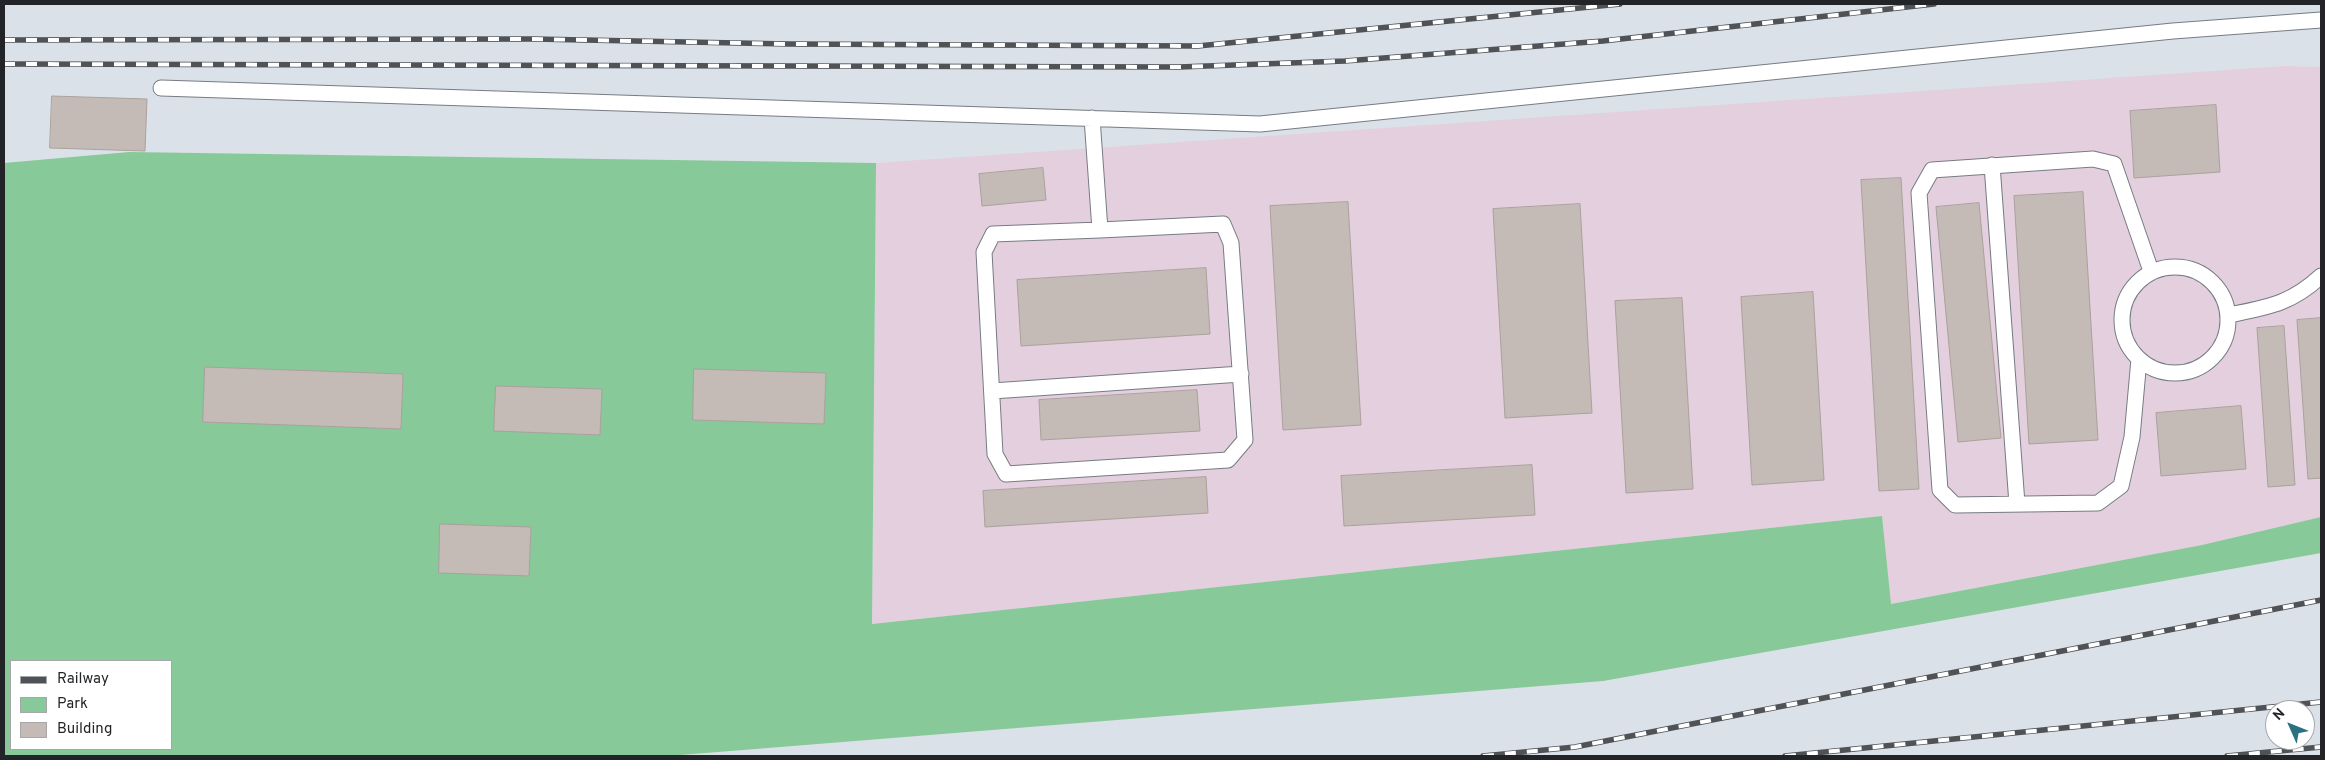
<!DOCTYPE html>
<html>
<head>
<meta charset="utf-8">
<style>
  body { margin:0 }
  #map { position:relative; width:2325px; height:760px; overflow:hidden; background:#dbe1e8; font-family:Overpass,sans-serif }
  canvas { display:block }
  .frame { position:absolute; inset:0; border:5px solid #222427; pointer-events:none }
  .legend { position:absolute; left:10px; top:660px; width:162px; height:90px; box-sizing:border-box; background:#fff; border:1px solid #a7a7a9; margin:0; padding:6px 9px; list-style:none; font-size:15px; color:#222427 }
  .legend li { display:flex; align-items:center; gap:10px; height:25px }
  .legend b { width:25px; border:1px solid #a7a7a9 }
  .north { position:absolute; left:2265px; top:700px; width:50px; height:50px; box-sizing:border-box; background:#fff; border:1px solid #a7a7a9; border-radius:50%; rotate:314deg; font-size:14px; font-weight:700; line-height:20px; text-align:center; color:#222427 }
  .north::after { content:''; display:block; margin:auto; width:18px; height:22px; background:#2c7180; clip-path:polygon(50% 0,100% 100%,50% 72%,0 100%) }
</style>
</head>
<body>
<div id="map">
<canvas width="2325" height="760"></canvas>
<div class="frame"></div>
<ul class="legend">
<li><b style="height:6px;background:#4f5256"></b>Railway</li>
<li><b style="height:14px;background:#87c998"></b>Park</li>
<li><b style="height:14px;background:#c4bab6"></b>Building</li>
</ul>
<div class="north">N</div>
</div>
<script>
const context = document.querySelector('canvas').getContext('2d');
context.lineJoin = 'round';
function fill(path, color) {
  context.fillStyle = color;
  context.fill(path, 'evenodd');
}
function strokePath(path, color, width, dash) {
  context.strokeStyle = color;
  context.lineWidth = width;
  context.lineCap = dash ? 'butt' : 'round';
  context.setLineDash(dash || []);
  context.stroke(path);
}
fill(new Path2D(`
  M2285,66L2321,67V517L2202,545L1890,604L1882,516L872,624L876,163Z`), '#e4cfde');
fill(new Path2D(`
  M129,152L876,163L872,624L1882,516L1891,604L2202,545L2321,517V553L1603,681L668,756H4V163ZM11,661H171V749H11Z`), '#87c998');
const building = new Path2D(`
  M52,96L147,99L145,151L50,148Z
  M2216,105L2220,172L2134,178L2130,111Z
  M1043,168L1046,200L982,206L979,174Z
  M1901,178L1919,489L1879,491L1861,180Z
  M2083,192L2098,440L2029,444L2014,196Z
  M1348,202L1361,425L1283,430L1270,206Z
  M1979,203L2001,438L1958,442L1936,207Z
  M1580,204L1592,413L1505,418L1493,209Z
  M1206,268L1210,334L1021,346L1017,280Z
  M1813,292L1824,480L1752,485L1741,297Z
  M1682,298L1693,489L1626,493L1615,301Z
  M2321,318V478L2308,479L2297,320Z
  M2284,326L2295,485L2268,487L2257,328Z
  M205,367L403,374L401,429L203,422Z
  M694,369L826,373L824,424L693,420Z
  M496,386L602,389L600,435L494,431Z
  M1197,390L1200,431L1041,440L1039,400Z
  M2241,406L2246,469L2161,476L2156,413Z
  M1532,465L1535,515L1344,526L1341,476Z
  M1206,477L1208,513L985,527L983,491Z
  M440,524L531,527L529,576L439,573Z`);
fill(building, '#c4bab6');
strokePath(building, '#aba19d', 1);
const lane = new Path2D(`
  M161,88L1260,124L2173,31L2321,20
  M1092,118L1100,230L993,234L984,252L995,454L1006,474L1228,460L1245,440L1231,243L1223,224L1100,230
  M1992,165L2017,504
  M2122 320a53 53 0 1 1 106 0a53 53 0 1 1-106 0Z
  M2229,315C2268,307 2291,304 2321,276
  M2139,359L2132,437L2121,486L2098,503L1955,505L1940,490L1919,193L1932,170L2093,159L2114,164L2151,271
  M992,391L1241,374`);
strokePath(lane, '#767c82', 17);
strokePath(lane, '#fff', 15);
const rail = new Path2D(`
  M4,40L533,39L789,44L1198,46L1620,4
  M4,64L1179,67L1345,61L1603,41L1934,4
  M1483,756L1575,747L2321,600
  M1785,756L2321,702
  M2227,756L2321,747`);
strokePath(rail, '#4f5256', 5.5);
strokePath(rail, '#fff', 4, [11]);
</script>
</body>
</html>
